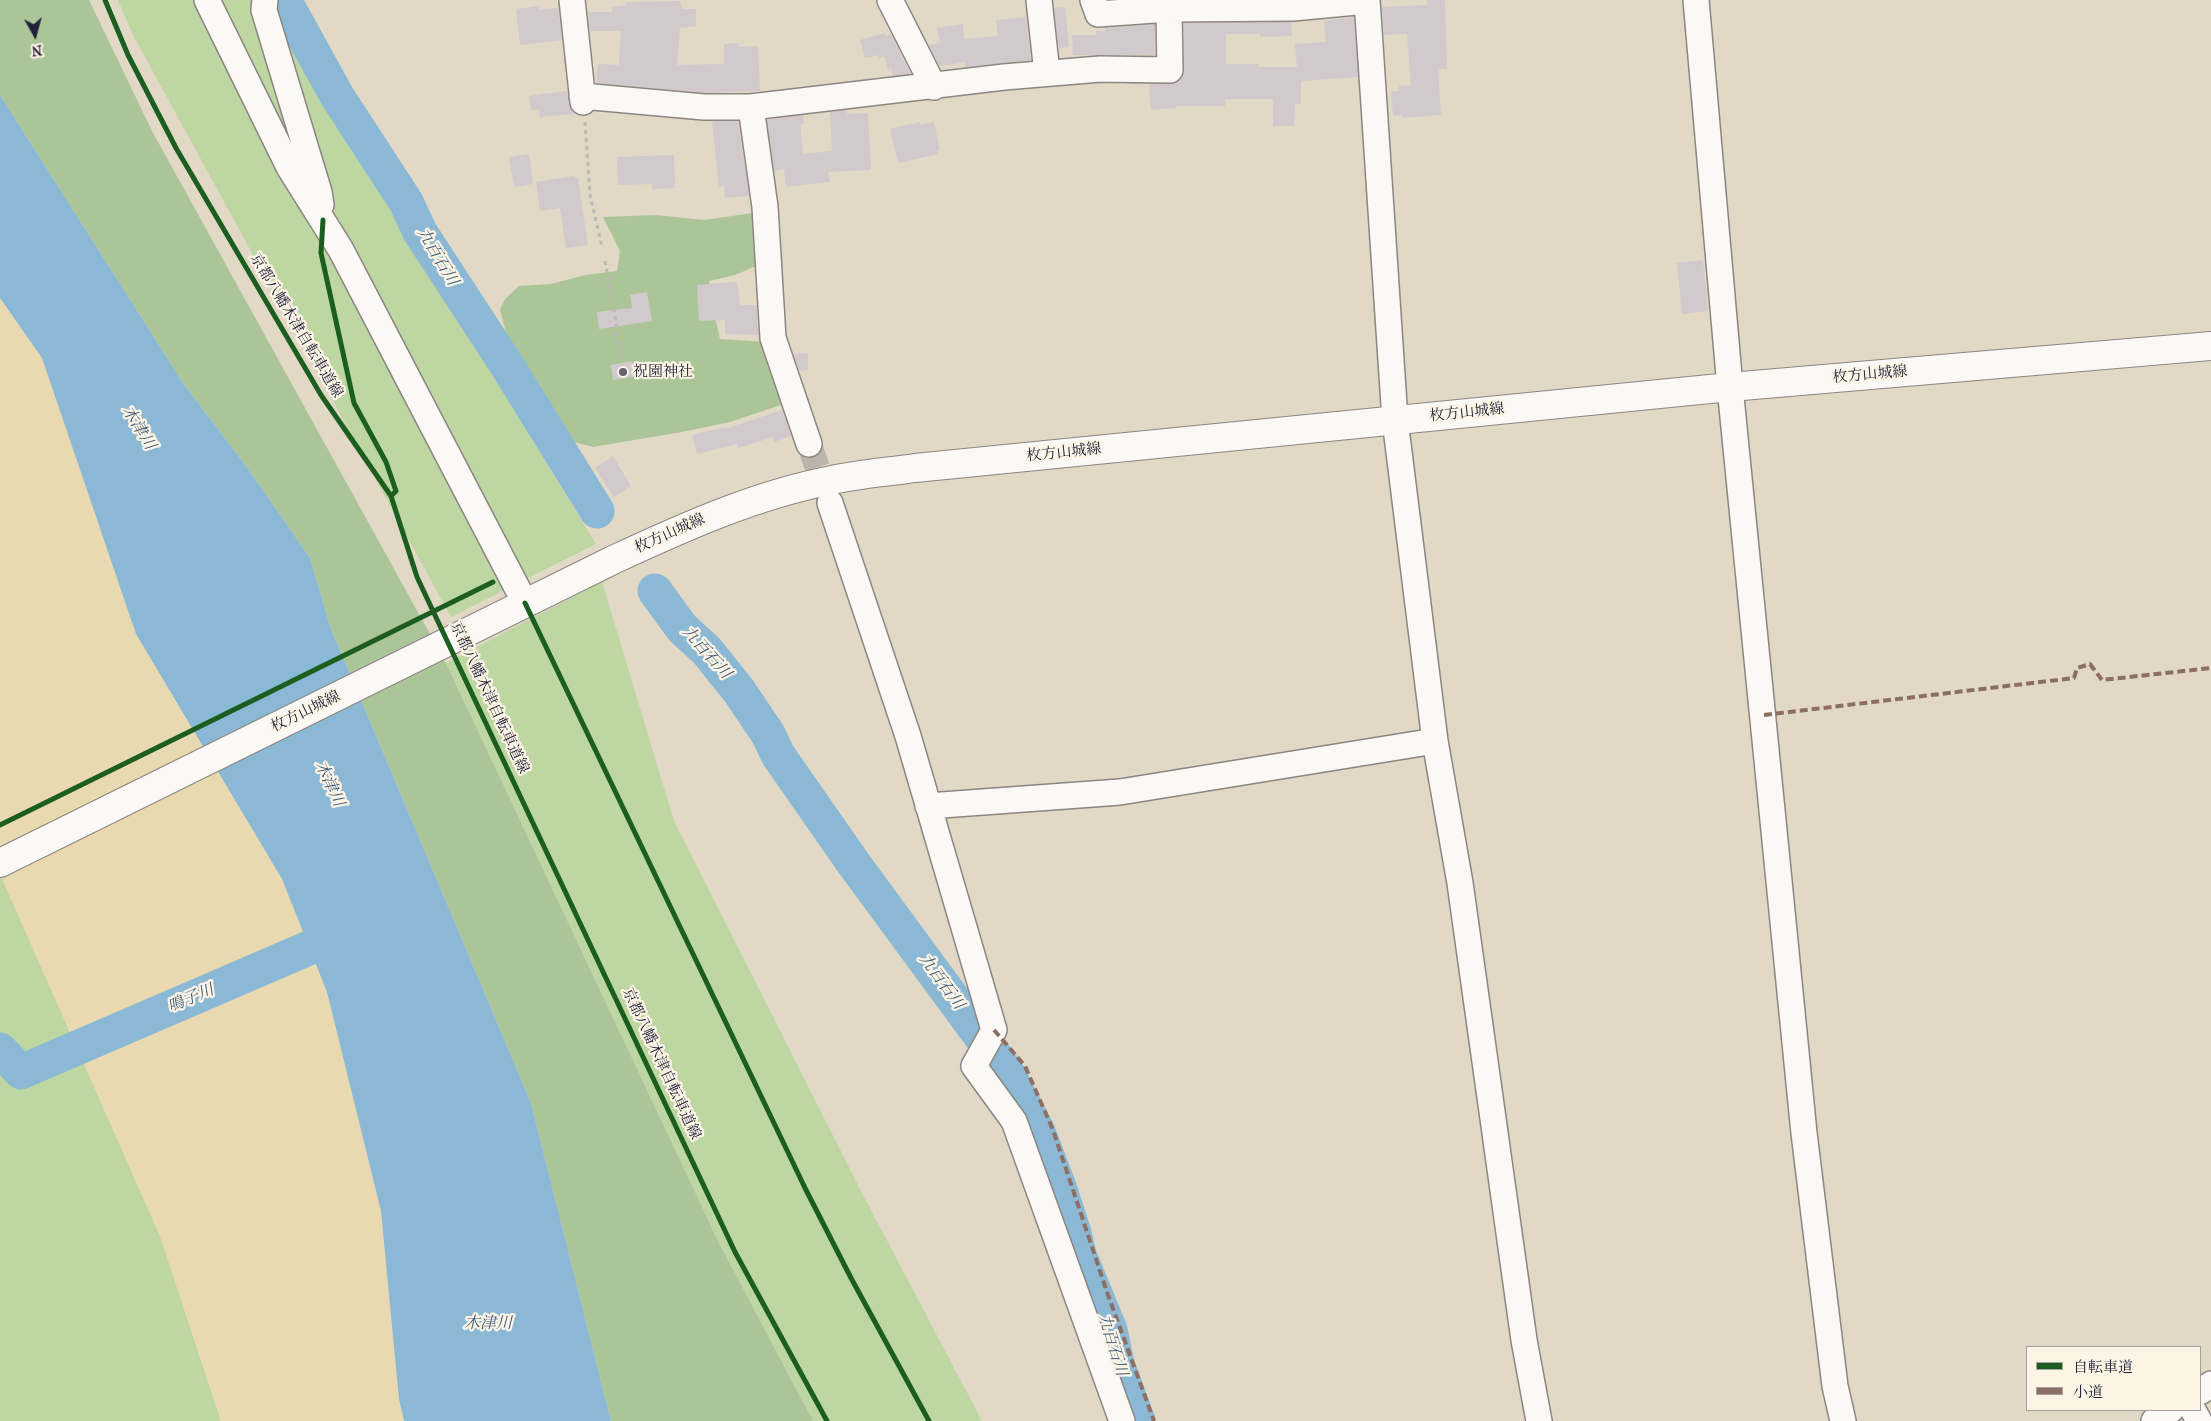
<!DOCTYPE html>
<html>
<head>
<meta charset="utf-8">
<style>
  body { margin:0 }
  #map { position:relative; width:2211px; height:1421px; overflow:hidden; background:#e1d8c6; font-family:"IM FELL French Canon","Noto Serif JP",serif }
  canvas { display:block }
  .legend { position:absolute; left:2026px; top:1346px; width:175px; height:65px; box-sizing:border-box; background:#fcf5e5; border:1px solid #a5a1a1; margin:0; padding:6px 9px; list-style:none; font-size:15px; color:#22223b }
  .legend li { display:flex; align-items:center; gap:10px; height:25px }
  .legend b { width:25px; border:1px solid #a5a1a1 }
  .north { position:absolute; left:10px; top:10px; width:50px; height:50px; -webkit-text-stroke:4px #fcf5e5; paint-order:stroke; rotate:173deg; font-size:14px; font-weight:700; line-height:20px; text-align:center; color:#22223b }
  .north::after { content:''; display:block; margin:auto; width:18px; height:22px; background:#22223b; clip-path:polygon(50% 0,100% 100%,50% 72%,0 100%) }
</style>
</head>
<body>
<div id="map">
<canvas width="2211" height="1421"></canvas>
<ul class="legend">
<li><b style="height:6px;background:#1b5e20"></b>自転車道</li>
<li><b style="height:6px;background:#8d6e63"></b>小道</li>
</ul>
<div class="north">N</div>
</div>
<script>
const context = document.querySelector('canvas').getContext('2d');
context.lineJoin = 'round';
function fill(path, color) {
  context.fillStyle = color;
  context.fill(path, 'evenodd');
}
function strokePath(path, color, width, dash) {
  context.strokeStyle = color;
  context.lineWidth = width;
  context.lineCap = dash ? 'butt' : 'round';
  context.setLineDash(dash || []);
  context.stroke(path);
}
function label(font, color, halo, rows, align = 'center') {
  context.font = font + ' "IM FELL French Canon","Noto Serif JP",serif';
  context.lineWidth = 4.5;
  context.setLineDash([]);
  context.textBaseline = 'middle';
  context.strokeStyle = halo;
  context.fillStyle = color;
  for (const [text, x, y, turn = 0] of rows) {
    context.save();
    context.translate(x, y);
    context.rotate((+turn || 0) * Math.PI / 180);
    context.textAlign = isNaN(turn) ? turn : align;
    if (halo) context.strokeText(text, 0, 0);
    context.fillText(text, 0, 0);
    context.restore();
  }
}
fill(new Path2D(`
  M118,0H263L596,544L451,617L133,35Z
  M602,582L674,821L863,1195L982,1421H813L719,1243L446,663Z
  M0,874L160,1236L221,1421H0Z`), '#bdd6a2');
fill(new Path2D(`
  M0,0H89L152,131L446,663L719,1243L813,1421H611L531,1103L331,629L310,558L249,470L183,383L0,95Z
  M760,212L761,249L756,266L735,275L709,281L713,308L720,339L766,342L784,404L730,422L682,432L593,447L566,440L552,423L506,332L500,310L505,299L519,286L551,284L585,275L617,271L620,251L603,217L656,215L704,220Z`), '#acc598');
fill(new Path2D(`
  M0,298L42,358L136,634L282,879L327,992L381,1211L399,1399L404,1421H221L160,1236L0,874Z`), '#e8d9b0');
fill(new Path2D(`
  M0,95L183,383L249,470L310,558L331,629L531,1103L611,1421H404L399,1399L381,1211L327,992L282,879L136,634L42,358L0,298Z`), '#8bb9d5');
strokePath(new Path2D(`
  M284,0L337,96L406,202L420,232L506,364L597,511
  M655,591L682,628L707,651L739,691L768,734L778,755L854,864L1007,1072L1038,1132L1059,1187L1074,1233L1079,1255L1110,1330L1117,1364L1138,1421
  M0,1050L21,1072L353,929`), '#8bb9d5', 35);
fill(new Path2D(`
  M1427,0H1445L1447,69H1438L1441,115L1402,118L1401,115L1393,116L1391,91H1399V86L1411,85L1407,34L1384,35L1382,7L1427,5Z
  M680,1L682,9H696V26L680,28L677,65L724,64V44L739,43V47L758,46L760,91L705,93L596,83L598,64L619,65L621,31H590L588,12H611L613,7L626,5V2Z
  M539,6V10L558,8L562,40L520,45L516,9Z
  M1065,7L1069,47L1059,48L1054,8Z
  M1026,17L1031,60L965,67V62L940,66L929,45L940,43L937,28L963,24L964,39L998,36L996,20Z
  M1354,17L1358,77L1301,81V104H1295L1294,126H1273V99H1225V106H1176V108L1151,110L1149,84H1170L1178,82L1183,77L1184,70V23L1291,22L1292,36L1260,37V34H1226V64H1259V67H1297L1295,44L1326,42L1324,21Z
  M1155,24V55H1073L1072,35H1096V31H1105V28Z
  M885,33L886,36L891,34L911,74L893,76L891,68L888,69L884,56L879,58L878,55L865,58L860,40Z
  M567,91L569,104L573,114L540,117L539,110H531L529,96Z
  M847,110V114L868,113L871,170L828,172L830,182L786,187L784,169L774,171L767,120L803,115L804,124L800,125L803,154L832,151L830,112Z
  M712,121H738L749,196L725,198L724,186L719,187Z
  M920,122V125L934,122L940,150L937,151L938,154L898,163L890,129Z
  M529,154L533,184L514,187L509,157Z
  M674,155L675,188L652,189V184L618,185L617,157Z
  M575,176V178H578L588,245L566,248L560,208L540,211L536,182Z
  M1703,260L1708,311L1682,314L1677,263Z
  M737,282L740,305H757L758,335L725,334V320L699,321L697,285Z
  M647,292L652,321L599,329L597,312L632,308L630,295Z
  M808,353V370L799,371L794,354Z
  M633,361L635,376L613,380L611,365Z
  M782,410L791,436L774,442L773,437L738,448L737,444L697,454L692,435L725,427V429Z
  M613,456L631,486L614,497L595,468Z`), '#d1c9cc');
strokePath(new Path2D(`
  M809,444L829,500`), '#bbb4aa', 25, [25, 12]);
const minor = new Path2D(`
  M207,0L289,167L341,250L525,603
  M265,0L264,10L319,192L321,205
  M572,0L583,102
  M890,0L934,87
  M1039,0L1047,73
  M1093,0L1098,14L1169,9L1293,8L1367,1
  M1367,0L1395,420L1435,741L1460,883L1524,1340L1539,1421
  M1696,0L1730,387L1804,1133L1835,1386L1843,1421
  M582,96L704,107H751L1004,77L1100,69L1170,70L1169,9
  M751,107L765,207L773,338L809,444
  M830,503L908,736L994,1030L974,1066L1014,1121L1122,1421
  M928,806L1120,792L1435,741
  M2200,1392L2211,1384
  M2193,1410L2199,1421
  M2154,1421L2171,1410`);
const major = new Path2D(`
  M0,863L613,560C684,527 755,495 832,480C859,474 888,472 915,468L1730,387L2211,346`);
strokePath(minor, '#8b8681', 28);
strokePath(major, '#8b8681', 30);
strokePath(new Path2D(`
  M585,122L590,195L602,247
  M605,261L614,309L621,363`), '#bbb9b8', 3, [4, 4]);
strokePath(minor, '#faf9f6', 25);
strokePath(major, '#faf9f6', 28);
strokePath(new Path2D(`
  M1764,715L2074,678L2077,668L2090,664L2102,680L2211,668
  M994,1030L1025,1066L1053,1130L1108,1295L1154,1421`), '#8d6e63', 4, [8, 4]);
strokePath(new Path2D(`
  M105,0L128,55L176,148L321,395L391,496L417,577L735,1252L827,1421
  M323,220L321,253L354,403L386,462L396,491L391,496
  M525,603L806,1190L851,1278L929,1421
  M0,825L493,582`), '#1b5e20', 5);
for (const [x, y, r, color] of [
  [623,372,5,"#65626c"]
]) {
  const dot = new Path2D();
  dot.arc(x, y, r, 0, 2 * Math.PI);
  context.fillStyle = color;
  context.fill(dot);
  strokePath(dot, '#fcf5e5', 2);
}
label('15px', '#22223b', '#fcf5e5', [
  ["京都八幡木津自転車道線",296,326,59],
  ["枚方山城線",1870,375,-5],
  ["枚方山城線",1467,413,-6],
  ["枚方山城線",1064,453,-6],
  ["枚方山城線",670,534,-24],
  ["京都八幡木津自転車道線",489,698,65],
  ["枚方山城線",306,712,-26],
  ["京都八幡木津自転車道線",661,1064,65]
]);
label('15px', '#22223b', '#fcf5e5', [
  ["祝園神社",633,372]
], 'left');
label('italic 16px', '#3d597b', '#fcf5e5', [
  ["九百石川",437,257,59],
  ["木津川",138,428,58],
  ["九百石川",706,653,48],
  ["木津川",329,784,65],
  ["九百石川",941,982,54],
  ["鳴子川",191,999,-23],
  ["木津川",488,1324],
  ["九百石川",1112,1345,73]
]);
</script>
</body>
</html>
